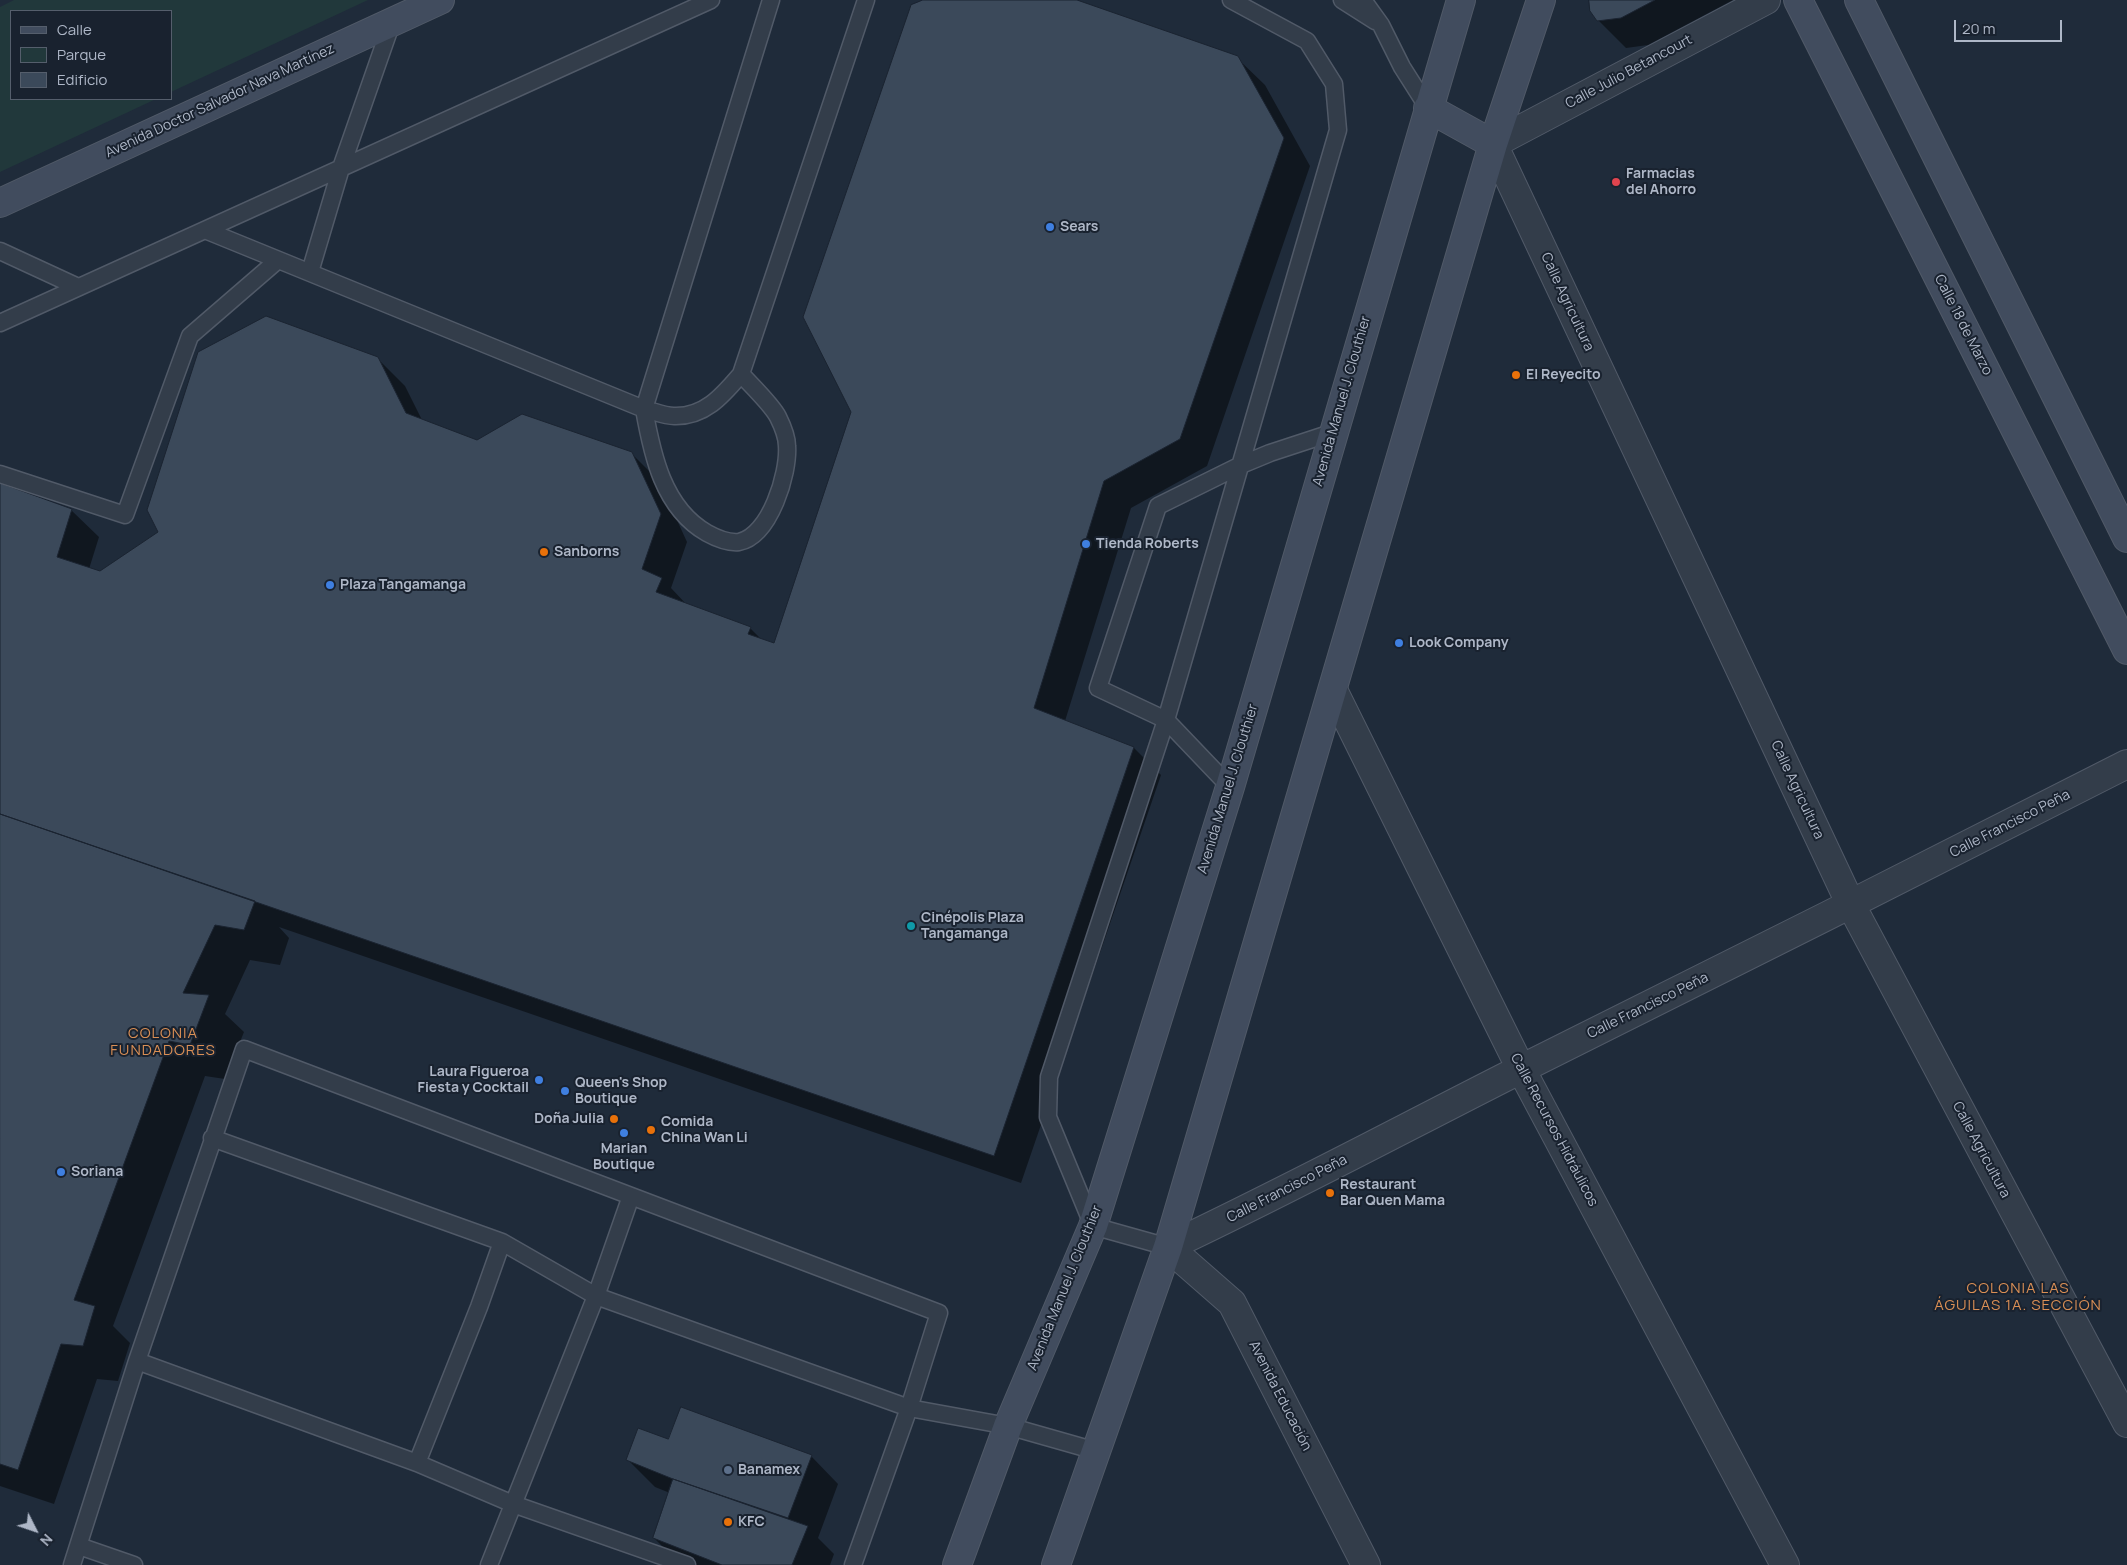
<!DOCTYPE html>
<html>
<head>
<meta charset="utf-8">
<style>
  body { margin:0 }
  #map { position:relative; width:2127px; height:1565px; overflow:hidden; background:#1f2b3a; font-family:Manrope,sans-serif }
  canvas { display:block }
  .legend { position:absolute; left:10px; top:10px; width:162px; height:90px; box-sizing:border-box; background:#19222f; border:1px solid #555e6c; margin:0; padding:6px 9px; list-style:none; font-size:15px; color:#aeb7c7 }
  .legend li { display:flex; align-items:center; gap:10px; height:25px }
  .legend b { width:25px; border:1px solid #555e6c }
  .north { position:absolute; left:10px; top:1505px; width:50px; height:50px; -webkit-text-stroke:4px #19222f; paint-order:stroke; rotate:131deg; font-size:14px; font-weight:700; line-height:20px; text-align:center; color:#aeb7c7 }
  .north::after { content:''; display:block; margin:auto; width:18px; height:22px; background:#aeb7c7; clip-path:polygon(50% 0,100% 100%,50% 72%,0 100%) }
  .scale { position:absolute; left:1954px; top:20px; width:108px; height:22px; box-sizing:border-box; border:2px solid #aeb7c7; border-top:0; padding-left:6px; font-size:15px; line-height:18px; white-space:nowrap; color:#aeb7c7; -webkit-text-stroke:4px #19222f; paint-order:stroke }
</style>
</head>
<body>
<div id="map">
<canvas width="2127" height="1565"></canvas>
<ul class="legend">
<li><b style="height:6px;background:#414c5e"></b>Calle</li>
<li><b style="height:14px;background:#21383b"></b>Parque</li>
<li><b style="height:14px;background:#3b495a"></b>Edificio</li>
</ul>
<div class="north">N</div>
<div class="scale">20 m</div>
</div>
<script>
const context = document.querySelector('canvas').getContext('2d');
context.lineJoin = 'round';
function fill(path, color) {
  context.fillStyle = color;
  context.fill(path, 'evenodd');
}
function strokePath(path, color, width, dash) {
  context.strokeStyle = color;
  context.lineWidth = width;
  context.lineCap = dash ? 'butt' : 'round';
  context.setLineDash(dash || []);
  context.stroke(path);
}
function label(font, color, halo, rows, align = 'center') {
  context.font = font + ' Manrope,sans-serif';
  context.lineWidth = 4;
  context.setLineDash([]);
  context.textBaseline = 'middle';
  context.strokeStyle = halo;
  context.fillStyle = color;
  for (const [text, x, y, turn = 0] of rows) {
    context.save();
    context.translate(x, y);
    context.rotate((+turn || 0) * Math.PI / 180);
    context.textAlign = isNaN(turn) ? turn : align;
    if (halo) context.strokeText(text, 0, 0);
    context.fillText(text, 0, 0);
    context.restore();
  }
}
fill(new Path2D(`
  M14,0H368L171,92V11H11V99H156L0,172V7Z`), '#21383b');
fill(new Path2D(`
  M926,0H1074L1237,58L1265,85L1310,166L1207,466L1131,508L1065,721L1134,748L1161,775L1021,1183L279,927L289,938L280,965L250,960L225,1014L244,1032L225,1079L205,1076L113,1326L130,1343L118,1381L97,1379L54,1504L0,1486V485L71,510L99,537L89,569L100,572L160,533L377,358L405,386L422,420L477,441L631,453L659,481L687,542L671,588L687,605L750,628L763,641L775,645L853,412Z
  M1591,0H1733L1648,45L1626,48L1598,20Z
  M669,1441L811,1456L838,1484L818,1538L834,1554L830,1565H681L654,1538L670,1493L655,1487L628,1460Z`), '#0007');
const building = new Path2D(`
  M923,0H1077L1238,56L1284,138L1180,439L1104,481L1034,708L1134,747L994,1156L0,814V483L72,509L57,557L100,571L158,532L147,510L198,352L266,316L378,357L406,413L477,440L522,414L632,452L661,514L642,569L662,578L656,592L751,627L748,634L774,643L851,412L803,317L911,5Z
  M1589,0H1655L1621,18L1597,21L1590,11Z
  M0,814L255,901L244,930L215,925L183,993L209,995L190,1045L169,1041L74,1300L95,1306L83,1346L61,1344L18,1470L0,1464Z
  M681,1407L812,1455L788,1518L673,1479L626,1460L638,1428L668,1439Z
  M673,1479L808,1526L792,1565H722L653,1538Z`);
fill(building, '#3b495a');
strokePath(building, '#1b2431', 1);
const lane = new Path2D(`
  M1342,0L1375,21
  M1363,0L1381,25L1402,67L1428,108
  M205,230L644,409C653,411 665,416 674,416C705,417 723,395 741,374L866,0
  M0,251L78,287
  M310,272L341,168L392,22
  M0,323L711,0
  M741,374C751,385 772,405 778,417C782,425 787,438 787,446C789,473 770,536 739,542C728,543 716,538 707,533C663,508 652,454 644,409L771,0
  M0,474L125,515L190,336L278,260
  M1230,787L1166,720L1098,688L1158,506L1241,465L1270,453L1334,432
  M212,1138L502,1242
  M1168,1247L1093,1226L1048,1117L1049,1077L1166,720L1338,130L1334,84L1307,41L1231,0
  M137,1361L417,1463L479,1307L502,1242L596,1296L909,1408L1008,1426L1096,1451
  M417,1463L513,1504L687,1565
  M79,1546L134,1565
  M72,1565L137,1361L244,1049L939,1313L909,1408L853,1565
  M489,1565L596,1296L631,1196`);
const street = new Path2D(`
  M1766,0L1493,144L1851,905L2127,1423
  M1333,690L1521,1069L1785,1565
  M1366,1565L1232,1303L1168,1247C1289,1190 1406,1127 1525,1067C1726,967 1927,866 2127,764`);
const secondary = new Path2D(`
  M1798,0L2127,650
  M1859,0L2127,538
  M1428,108L1493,144
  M0,203L440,0
  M957,1565L1008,1426L1093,1226L1230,787L1461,0
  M1056,1565L1168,1247L1493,144L1541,0`);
strokePath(lane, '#515a68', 19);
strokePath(street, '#515a68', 30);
strokePath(secondary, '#515a68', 30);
strokePath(lane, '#333d4a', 16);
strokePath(street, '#333d4a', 28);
strokePath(secondary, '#414c5e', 28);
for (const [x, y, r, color] of [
  [1616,182,5,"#e0444e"],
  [1050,227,5,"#3f7fe0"],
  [1516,375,5,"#e8710a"],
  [1086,544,5,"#3f7fe0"],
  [544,552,5,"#e8710a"],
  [330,585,5,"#3f7fe0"],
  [1399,643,5,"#3f7fe0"],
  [911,926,5,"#0f9aa8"],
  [539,1080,5,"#3f7fe0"],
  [565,1091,5,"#3f7fe0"],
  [614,1119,5,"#e8710a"],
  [651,1130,5,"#e8710a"],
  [624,1133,5,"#3f7fe0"],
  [61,1172,5,"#3f7fe0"],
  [1330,1193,5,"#e8710a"],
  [728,1470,5,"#5c6f8a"],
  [728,1522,5,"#e8710a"]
]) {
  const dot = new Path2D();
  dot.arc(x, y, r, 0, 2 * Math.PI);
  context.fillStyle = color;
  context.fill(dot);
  strokePath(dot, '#19222f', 2);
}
label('14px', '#aeb7c7', '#19222f', [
  ["Calle Julio Betancourt",1629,72,-28],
  ["Avenida Doctor Salvador Nava Martínez",220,101,-25],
  ["Calle Agricultura",1567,302,65],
  ["Calle 18 de Marzo",1963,325,63],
  ["Avenida Manuel J. Clouthier",1342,401,-74],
  ["Avenida Manuel J. Clouthier",1228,789,-73],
  ["Calle Agricultura",1797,790,65],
  ["Calle Francisco Peña",2010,824,-27],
  ["Calle Francisco Peña",1648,1006,-26],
  ["Calle Recursos Hidráulicos",1554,1130,62],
  ["Calle Agricultura",1981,1150,62],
  ["Calle Francisco Peña",1287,1189,-27],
  ["Avenida Manuel J. Clouthier",1065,1288,-68],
  ["Avenida Educación",1280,1396,63]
]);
label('bold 14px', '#aeb7c7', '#19222f', [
  ["Farmacias",1626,174],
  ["del Ahorro",1626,190],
  ["Sears",1060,227],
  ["El Reyecito",1526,375],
  ["Tienda Roberts",1096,544],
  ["Sanborns",554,552],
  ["Plaza Tangamanga",340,585],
  ["Look Company",1409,643],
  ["Cinépolis Plaza",921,918],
  ["Tangamanga",921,934],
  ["Laura Figueroa",529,1072,"right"],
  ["Fiesta y Cocktail",529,1088,"right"],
  ["Queen's Shop",575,1083],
  ["Boutique",575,1099],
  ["Doña Julia",604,1119,"right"],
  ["Comida",661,1122],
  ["China Wan Li",661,1138],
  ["Marian",624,1149,"center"],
  ["Boutique",624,1165,"center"],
  ["Soriana",71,1172],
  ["Restaurant",1340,1185],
  ["Bar Quen Mama",1340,1201],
  ["Banamex",738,1470],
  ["KFC",738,1522]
], 'left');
context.letterSpacing = '1px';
label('15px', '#da8f55', '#19222f', [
  ["COLONIA",163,1034],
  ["FUNDADORES",163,1051],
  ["COLONIA LAS",2018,1289],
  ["ÁGUILAS 1A. SECCIÓN",2018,1306]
]);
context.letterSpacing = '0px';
</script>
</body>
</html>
